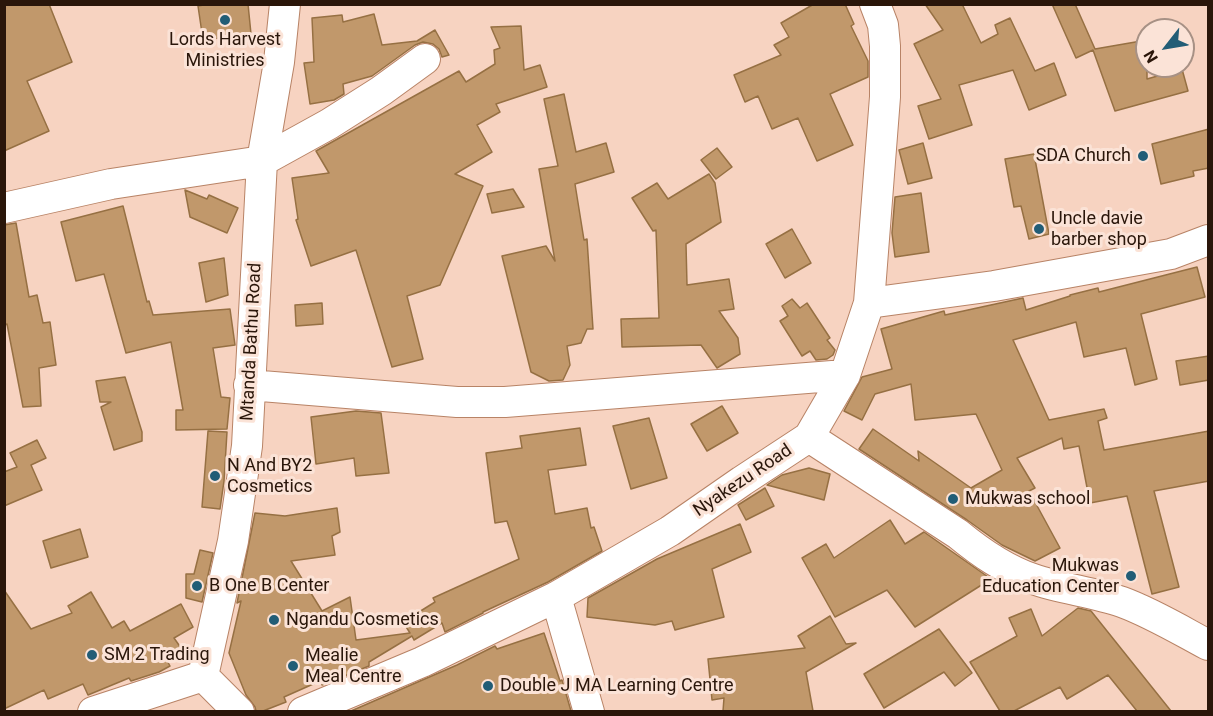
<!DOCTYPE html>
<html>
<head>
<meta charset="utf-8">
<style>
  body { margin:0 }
  #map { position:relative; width:1213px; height:716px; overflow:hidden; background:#f7d3c1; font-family:Roboto,sans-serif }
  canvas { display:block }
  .frame { position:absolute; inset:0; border:6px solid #2a160a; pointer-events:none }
  .north { position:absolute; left:1135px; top:18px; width:60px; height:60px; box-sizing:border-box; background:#fbe3d7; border:2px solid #a79185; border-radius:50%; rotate:239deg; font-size:16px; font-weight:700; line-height:24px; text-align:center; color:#2a160a }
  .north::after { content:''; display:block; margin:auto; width:21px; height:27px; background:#225d76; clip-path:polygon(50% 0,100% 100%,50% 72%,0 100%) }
</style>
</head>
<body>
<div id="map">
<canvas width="1213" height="716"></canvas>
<div class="frame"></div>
<div class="north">N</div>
</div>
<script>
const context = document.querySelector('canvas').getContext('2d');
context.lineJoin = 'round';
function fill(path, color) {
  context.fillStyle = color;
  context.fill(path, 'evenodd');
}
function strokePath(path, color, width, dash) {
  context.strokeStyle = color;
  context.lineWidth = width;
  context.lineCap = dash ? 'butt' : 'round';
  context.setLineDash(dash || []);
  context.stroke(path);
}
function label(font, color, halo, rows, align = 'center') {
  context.font = font + ' Roboto,sans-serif';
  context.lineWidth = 6;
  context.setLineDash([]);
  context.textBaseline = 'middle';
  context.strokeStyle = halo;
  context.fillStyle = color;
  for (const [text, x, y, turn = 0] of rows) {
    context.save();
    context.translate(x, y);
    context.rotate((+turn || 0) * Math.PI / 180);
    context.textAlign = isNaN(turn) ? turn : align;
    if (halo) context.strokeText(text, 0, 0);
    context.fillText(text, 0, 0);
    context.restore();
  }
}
const building = new Path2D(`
  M4,4H49L72,62L27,81L49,131L4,151Z
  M209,4H248L251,34L203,40L198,6Z
  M814,4H845L854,24L851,26L868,61V77L830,94L853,145L817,161L798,118L772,129L758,96L745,102L734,75L781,55L774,45L789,37L781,23Z
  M925,4H962L981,43L998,34L995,25L1010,18L1035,71L1054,63L1066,95L1029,110L1013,70L959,85L972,125L929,139L918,106L941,99L914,44L943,30Z
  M1052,4H1075L1095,49L1147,40V79L1182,69L1188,91L1115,111L1093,50L1076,58Z
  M374,14L382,45L417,41L435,30L449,55L442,57L439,49L433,44L423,42L415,45L372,76L343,84L344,94L334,100L310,104L304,63L314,62L312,18L342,15L343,22Z
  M521,26L524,70L540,65L547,87L496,104L500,112L477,125L492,152L455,174L483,186L440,285L407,296L423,359L392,367L356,250L311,266L296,220L298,219L292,178L329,173L316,151L459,71L466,82L495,64L494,50L500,48L491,27Z
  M564,94L576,152L606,143L614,172L575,184L584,240L587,239L593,329H587L581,343L567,346L570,365L563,380L549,381L531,372L502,256L546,246L555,261L539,169L558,166L544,99Z
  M1209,129V168L1193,171L1194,176L1161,184L1152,144Z
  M923,143L932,178L908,184L899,150Z
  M717,148L732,167L716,179L701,160Z
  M1034,154L1049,234L1029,239L1021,206L1014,207L1005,159Z
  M709,174L715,183L721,222L686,244L687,285L729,279L734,309L719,311L738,338L740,354L717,368L701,345L622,347L621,319L659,318L656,230L653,231L632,198L657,183L668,199Z
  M513,189L524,207L492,213L487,194Z
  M185,190L207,199L209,195L238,208L227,233L190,217Z
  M921,193L929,252L895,257L892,233L895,197Z
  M123,206L147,302L149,301L153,315L230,309L235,345L213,348L221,397L230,398L227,429L176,430V410H183L171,342L126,353L104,274L76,281L61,222Z
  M16,223L29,297L37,295L43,323L50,322L56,365L39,368L41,406L23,407L7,324L4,325V225Z
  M792,229L811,263L785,278L766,244Z
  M224,258L228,295L206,302L199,263Z
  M1197,267L1205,297L1141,314L1157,379L1135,385L1126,348L1084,357L1076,322L1013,340L1049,420L1104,409L1107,418L1098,421L1104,450L1209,431V481L1154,491L1179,587L1152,594L1127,496L1090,503L1079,446L1064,449L1062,438L1017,458L1035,488L1029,491L1060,548L1035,561L1002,545L967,520L859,449L873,429L919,461L918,451L971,488L1002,470L976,414L915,420L911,384L875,394L862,420L844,411L862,377L892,369L881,329L944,311L945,315L1023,298L1026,310L1070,296V295L1098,288L1099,292Z
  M792,299L800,308L807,303L830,338L827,340L835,350L833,355L827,359L816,360L810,351L802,356L780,321L788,316L782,306Z
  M322,303L323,324L296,326L295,305Z
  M1209,356V380L1180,385L1176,361Z
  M125,377L142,432V441L114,450L101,407L111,402H100L96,381Z
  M722,406L738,433L707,451L691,424Z
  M356,411L381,413L389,473L356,476L354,458L316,464L311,417Z
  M649,418L667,478L631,489L613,426Z
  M580,428L586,465L548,470L555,514L587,508L591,528L594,527L602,551L548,582L483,612V613L445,632L442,623L414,640L412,636L369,662V666L322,685L320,681L284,697L286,702L263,711H256L255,707L246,695L229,653L241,601L237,603L255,513L285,516L337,508L340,532L332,536L335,555L291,561L322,611L350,597L356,640L410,633L403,622L435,602L433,598L519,559L507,521L495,523L486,453L522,448L520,436Z
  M208,431L227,432L224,481L220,509L202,507Z
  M37,440L46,458L31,465L42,490L4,506V472L17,467L10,453Z
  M809,468L830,474L824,500L767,485L782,475Z
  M765,488L774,506L746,520L738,505Z
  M890,520L905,544L924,532L991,579L915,627L887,590L835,617L802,558L826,544L834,558Z
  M740,524L751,552L712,569L724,617L675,630L672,621L655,625L587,617L588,598L657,559Z
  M80,529L88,557L51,568L43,541Z
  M200,550L213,553L202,602L186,598V574H194Z
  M4,590L31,629L72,613L68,606L91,592L112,628L124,621L130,631L181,604L193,627L174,638L181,648L165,657L170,666L159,672L131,681L129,678L88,695L83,684L48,699L44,690L4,709Z
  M1078,608L1091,611L1171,711H1137L1108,675L1067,699L1060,687L1014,711H1000L970,662L1017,636L1009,618L1031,609L1042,636Z
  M830,616L846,644L856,643L806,672L813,711H723L724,698L712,700L708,659L805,648L798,636Z
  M939,629L972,673L955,686L944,672L884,708L864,674Z
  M544,633L560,681L562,680L571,711H351L457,665L495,646L497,649Z`);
fill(building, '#c1986b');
strokePath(building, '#967043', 1.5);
const street = new Path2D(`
  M4,208L111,184L262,161L329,124L381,91L425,59
  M869,303L994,286L1171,254L1208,240
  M249,385L457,402H505L845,375
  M809,437L845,375L869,303L885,97V46L883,25L875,4
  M556,597L589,712
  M203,676L233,541L247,446L262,161L279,62L285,4
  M203,676L239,712
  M93,712L203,676
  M303,712L422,662L556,597L670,531L742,481L809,437L958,534C981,553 1004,569 1033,579C1062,589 1093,592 1122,602C1152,613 1180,630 1208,645`);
strokePath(street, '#b88366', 32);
strokePath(street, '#fff', 30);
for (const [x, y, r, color] of [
  [225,20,6,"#225d76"],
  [1143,156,6,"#225d76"],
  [1039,229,6,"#225d76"],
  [215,476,6,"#225d76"],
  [953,499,6,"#225d76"],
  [1131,576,6,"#225d76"],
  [197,586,6,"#225d76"],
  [274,620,6,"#225d76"],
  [92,655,6,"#225d76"],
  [293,666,6,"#225d76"],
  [488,686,6,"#225d76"]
]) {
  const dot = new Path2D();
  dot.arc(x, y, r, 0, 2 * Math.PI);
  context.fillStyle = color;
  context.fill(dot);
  strokePath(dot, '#fbe3d7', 2);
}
label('18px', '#2a160a', '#fbe3d7', [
  ["Lords Harvest",225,40,"center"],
  ["Ministries",225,61,"center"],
  ["SDA Church",1131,156,"right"],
  ["Uncle davie",1051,219],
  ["barber shop",1051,240],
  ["N And BY2",227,466],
  ["Cosmetics",227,487],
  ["Mukwas school",965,499],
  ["Mukwas",1119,566,"right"],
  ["Education Center",1119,587,"right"],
  ["B One B Center",209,586],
  ["Ngandu Cosmetics",286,620],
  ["SM 2 Trading",104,655],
  ["Mealie",305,656],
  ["Meal Centre",305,677],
  ["Double J MA Learning Centre",500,686]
], 'left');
label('18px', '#2a160a', '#fbe3d7', [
  ["Mtanda Bathu Road",252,342,-87],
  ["Nyakezu Road",743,481,-34]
]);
</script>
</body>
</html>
